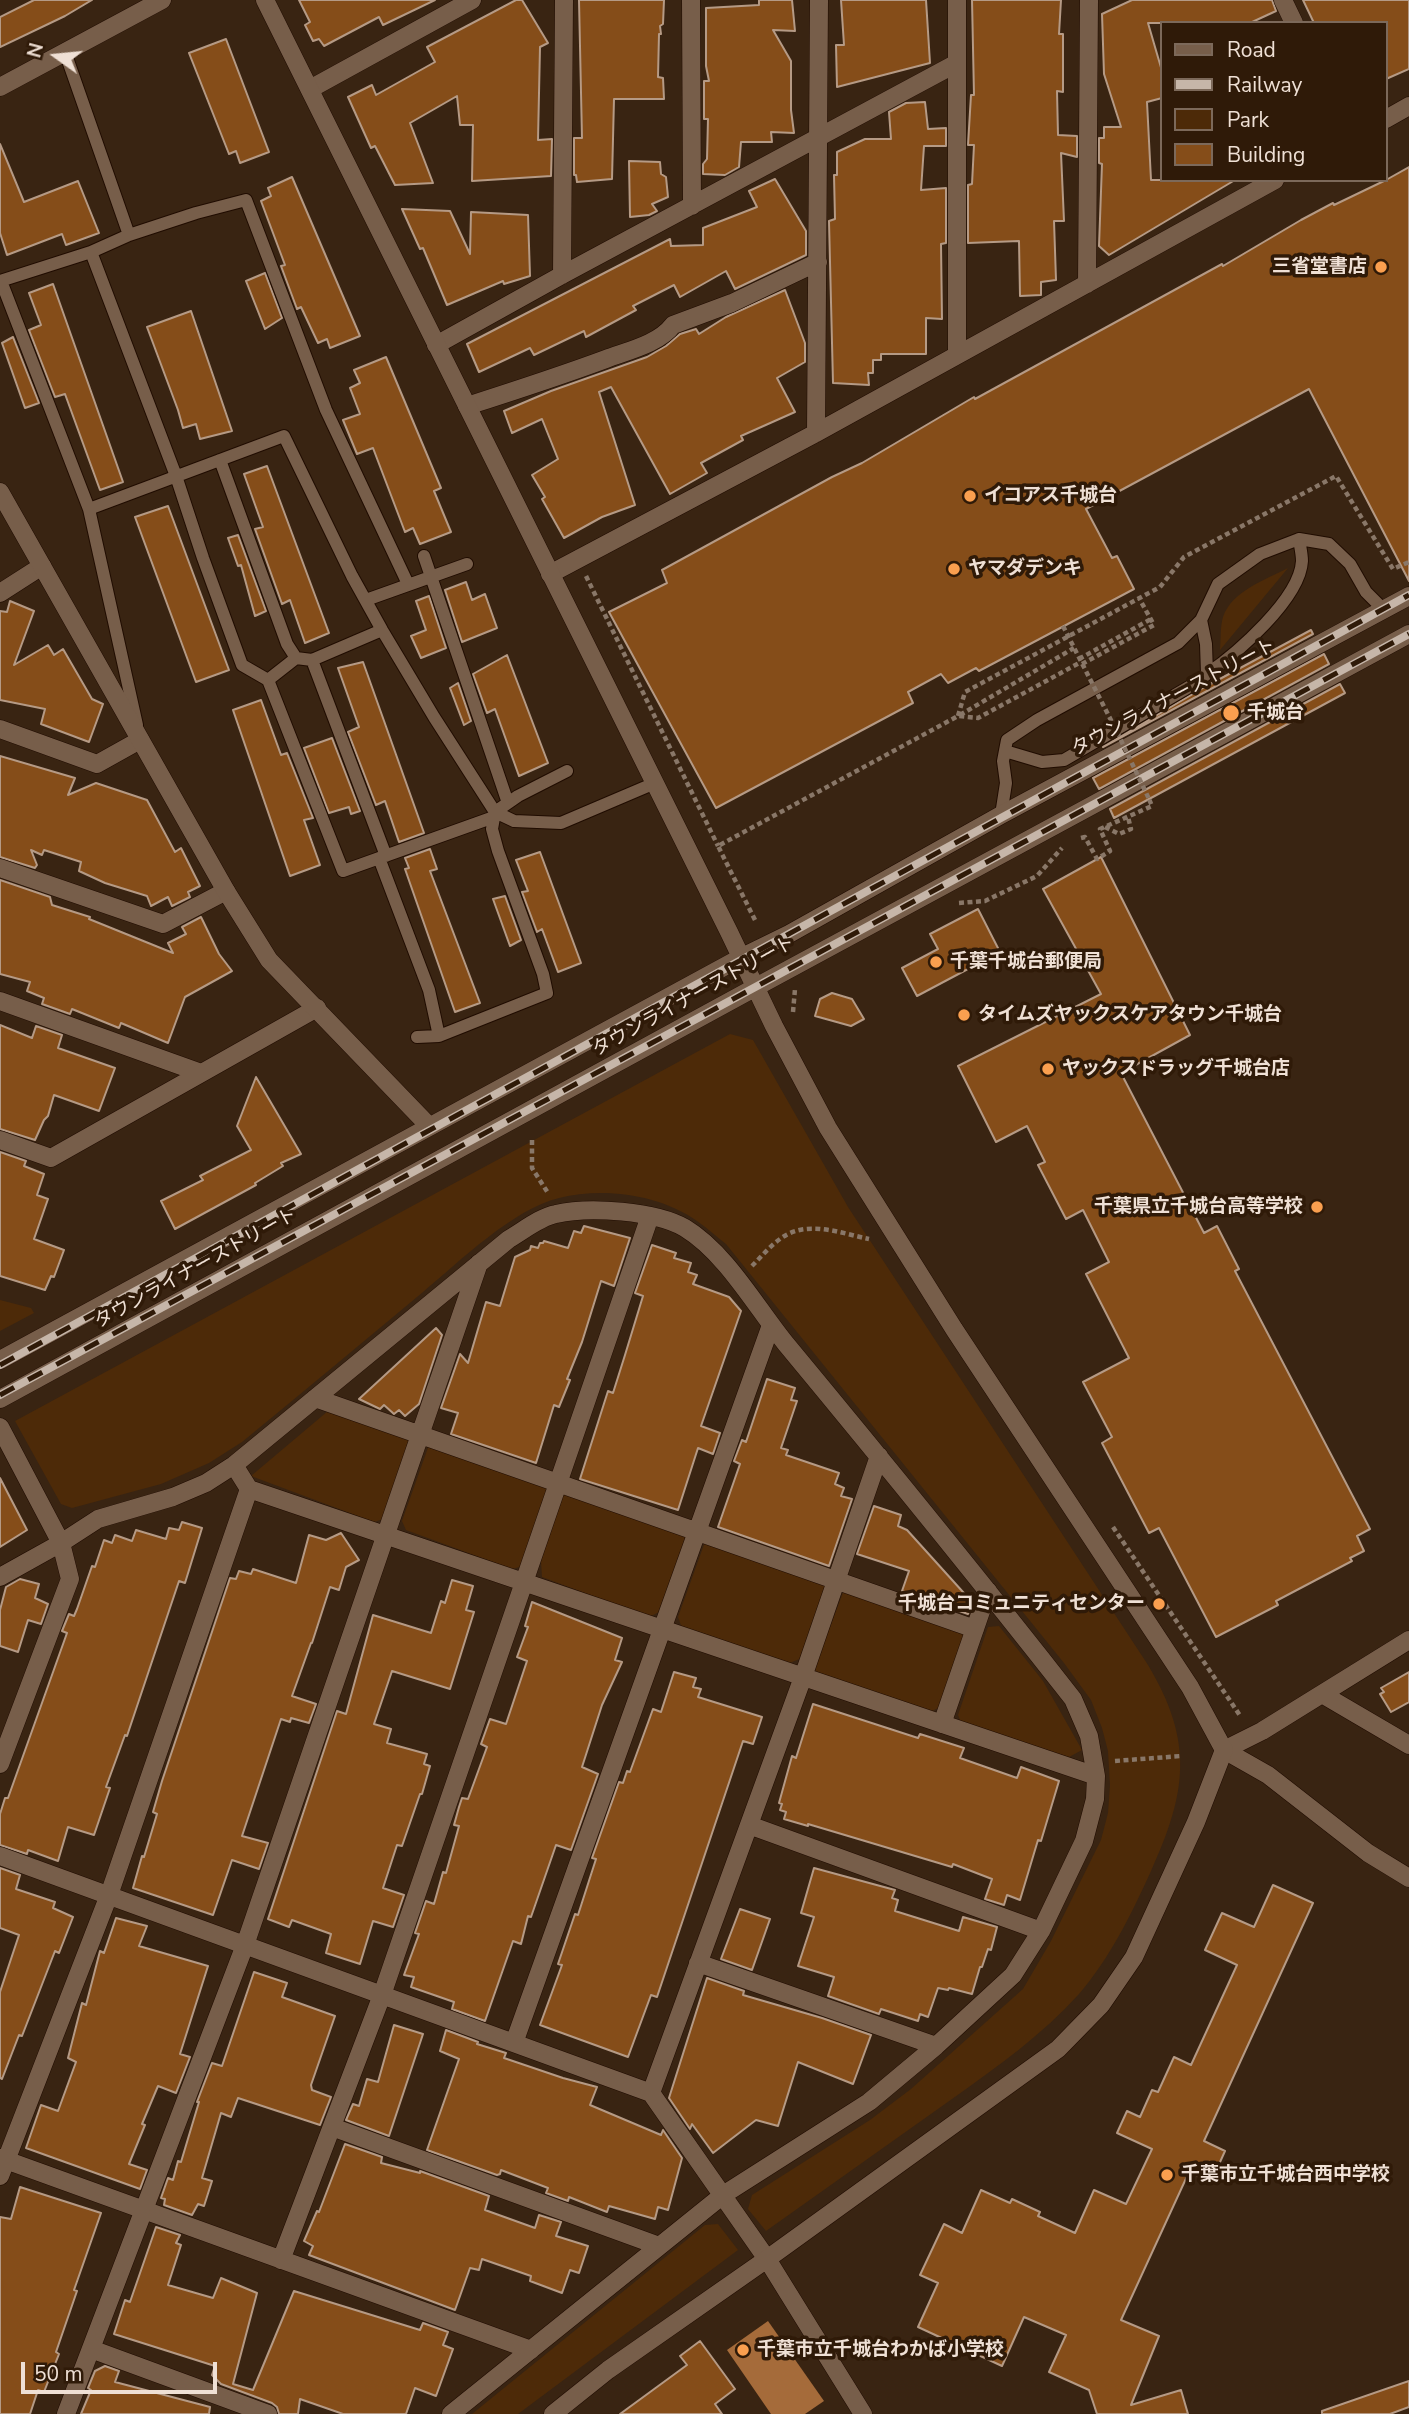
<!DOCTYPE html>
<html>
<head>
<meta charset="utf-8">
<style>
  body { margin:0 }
  #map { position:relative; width:1409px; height:2414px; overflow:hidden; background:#392412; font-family:"Nunito Sans",sans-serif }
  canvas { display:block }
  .legend { position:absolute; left:1160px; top:21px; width:228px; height:161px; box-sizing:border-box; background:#2f1a08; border:2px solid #7c695a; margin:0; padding:9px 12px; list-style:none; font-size:21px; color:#efe0d5 }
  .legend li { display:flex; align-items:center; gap:14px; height:35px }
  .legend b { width:35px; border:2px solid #7c695a }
  .north { position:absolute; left:21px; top:21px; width:70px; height:70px; -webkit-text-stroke:5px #2f1a08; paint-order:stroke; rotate:285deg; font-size:19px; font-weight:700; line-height:28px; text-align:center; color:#efe0d5 }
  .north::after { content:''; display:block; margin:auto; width:24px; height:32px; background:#efe0d5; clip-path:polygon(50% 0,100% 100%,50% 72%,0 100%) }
  .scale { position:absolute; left:21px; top:2362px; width:196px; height:32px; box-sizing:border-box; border:4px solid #efe0d5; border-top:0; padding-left:9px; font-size:21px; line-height:24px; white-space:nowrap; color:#efe0d5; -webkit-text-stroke:5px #2f1a08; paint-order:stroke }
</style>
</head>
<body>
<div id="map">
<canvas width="1409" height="2414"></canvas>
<ul class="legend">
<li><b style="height:9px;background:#775e4a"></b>Road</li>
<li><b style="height:9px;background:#c6b6a9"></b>Railway</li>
<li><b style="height:19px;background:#4d2a08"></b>Park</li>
<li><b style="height:19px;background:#854d19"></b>Building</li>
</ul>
<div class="north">N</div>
<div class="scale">50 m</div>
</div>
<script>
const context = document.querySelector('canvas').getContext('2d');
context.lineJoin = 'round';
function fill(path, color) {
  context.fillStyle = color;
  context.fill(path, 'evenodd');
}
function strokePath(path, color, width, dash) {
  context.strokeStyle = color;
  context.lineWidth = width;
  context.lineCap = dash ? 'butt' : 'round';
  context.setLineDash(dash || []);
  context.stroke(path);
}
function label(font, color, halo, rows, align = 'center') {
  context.font = font + ' "Nunito Sans","Noto Sans JP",sans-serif';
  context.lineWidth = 7;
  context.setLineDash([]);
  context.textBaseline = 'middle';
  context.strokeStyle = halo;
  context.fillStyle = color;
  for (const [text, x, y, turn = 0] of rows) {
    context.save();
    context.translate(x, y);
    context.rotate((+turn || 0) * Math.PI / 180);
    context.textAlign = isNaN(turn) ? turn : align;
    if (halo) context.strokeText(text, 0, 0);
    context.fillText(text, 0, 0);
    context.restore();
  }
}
fill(new Path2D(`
  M1288,568L1220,650C1221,640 1220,627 1223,617C1232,591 1265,580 1288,568Z
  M730,1034L753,1040L848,1207L1148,1665C1194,1742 1187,1792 1151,1871C1131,1915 1110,1958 1079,1994C1042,2035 997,2067 952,2099C890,2143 828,2187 766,2231L748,2209L752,2195L870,2120L911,2089L1023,1989L1051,1941L1101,1840L1108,1813L1110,1785L1108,1751L1102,1728L1091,1700L1064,1663L726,1244C717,1237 707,1228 697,1221C659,1194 603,1187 559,1198C513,1209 459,1262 423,1292C363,1342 303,1392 242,1442L209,1463L161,1484L72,1508L61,1504L15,1421Z
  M0,1300L31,1308L34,1313L0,1331Z
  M328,1411L412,1439L383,1519L374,1522L251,1476Z
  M429,1445L551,1486L523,1566L512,1569L406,1530L402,1521Z
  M564,1494L687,1536L661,1611L649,1617L542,1577L541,1561Z
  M705,1542L830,1583L802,1658L787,1664L682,1628L678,1617Z
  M844,1590L968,1632L940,1707L930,1712L816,1674L815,1667Z
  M999,1626L1043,1681L1082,1750L1069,1757L961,1722L958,1715L988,1627Z
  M718,2224L738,2250L518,2414H472L705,2225Z`), '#4d2a08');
fill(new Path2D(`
  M768,2321L824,2401L805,2414H771L727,2350Z`), '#a56b3a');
const building = new Path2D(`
  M34,0H92L65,16L0,47V17Z
  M299,0H435L383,25L379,17L324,46L319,39L313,41L305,25L310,22Z
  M516,0H522L548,43L540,47L538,140L552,139L551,176L472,181L473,125H460L457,96L410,123L433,183L395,185L375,146L371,148L348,97L372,85L376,95L435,62L427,47Z
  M579,0H664L663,24L660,26L661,34H659L658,77L663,78L664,99H614L612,179L577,182L576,175H574V138H582Z
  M759,0H792L795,31L773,30L791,61V110L794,133L771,132L772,142H741L739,167L725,175L703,174V164L707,159L708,119H704V81H709L706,66V8L759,5Z
  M841,0H926L930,63L837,87L836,45H844Z
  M972,0H1061L1059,34H1063V92L1057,91L1058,135L1077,136V157L1061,153L1064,221H1054L1056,280L1041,282V295L1020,296L1019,241L968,243V185L972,184L974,145H968L971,95H974Z
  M1132,0H1272L1276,11L1250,23H1148L1162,71V98L1147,102L1151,180H1235L1109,255L1099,246L1102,164L1099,163V138H1104V127H1121L1104,74L1102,14Z
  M1303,0H1409V69L1386,79V23H1314Z
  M226,39L269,152L240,163L236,151L229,154L189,53Z
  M925,102L928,129L946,128V146H924L921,190L946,188V243L941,244L942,319L926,318V354H881V360H873V373H868L869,385L833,383L829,221L835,219L834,175H837V152L865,139H891L889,112L906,103Z
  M0,144L24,202L78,181L99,233L66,245L62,234L7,255L0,233Z
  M629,161L660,162L661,174L666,177L668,197L652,204L657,211L649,215L630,217Z
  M1409,167V581L1309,389L1086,509L1112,558L1117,556L1134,589L979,671L976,668L948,683L941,674L908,692L913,703L716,808L609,612L667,583L662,570L832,477L862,463L974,397L975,399L1222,264L1223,266L1301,220L1333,203L1334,205L1386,180Z
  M292,177L360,336L330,348L327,339L318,343L301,307L297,309L281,266L285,265L261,201L271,196L268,188Z
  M775,179L806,231V255L735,289L726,271L680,297L674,285L633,306L636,310L586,337L584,331L534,355L530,348L479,372L467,344L670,239L671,246L703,245V228L757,207L749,191Z
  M402,209L450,211L470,254L471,212L528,215L530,276L504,284L503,281L447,305L423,248L420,249Z
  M265,273L282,318L265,329L246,281Z
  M53,284L123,482L100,490L65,394L55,397L29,330L41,325L29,293Z
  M785,290L805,343V362L777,378L795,412L741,436L743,440L701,463L707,473L670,494L611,387L599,392L635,505L602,517L564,538L542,499L545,497L532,475L558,459L542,419L512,433L504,411L551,391L647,357L666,346L680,334L696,329L699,334L726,317Z
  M191,311L232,431L200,439L196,424L183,428L178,410L147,327Z
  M13,337L39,403L25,408L2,343Z
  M386,357L441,488L434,491L451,532L420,544L413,528L405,532L373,448L357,454L343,420L360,414L350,388L360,383L354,370Z
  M267,466L329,633L305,643L290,600L282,604L255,529L263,527L244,474Z
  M168,506L229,670L196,682L135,517Z
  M238,535L266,611L255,616L241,565L238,566L228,538Z
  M466,582L472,600L485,594L497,628L462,642L445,590Z
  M429,596L446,648L421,658L411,636L426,630L416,601Z
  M10,601L34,611L14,665L48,645L54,655L63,649L92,699L103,704L89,742L41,724L45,709L0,700V611L7,612Z
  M1311,630L1313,634L1103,747L1203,688Z
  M1324,654L1329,664L1099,789L1093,778Z
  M507,655L548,763L519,776L495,709L487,713L473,674Z
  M363,662L424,833L399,842L385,801L376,805L348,732L359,727L338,668Z
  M458,683L471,721L464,725L450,688Z
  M1340,684L1345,693L1114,818L1110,809Z
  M261,700L281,755L287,753L313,818L304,820L320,865L290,876L233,710Z
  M332,738L360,811L351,814L349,807L329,813L304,748Z
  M0,756L75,778L68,795L96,783L147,800L175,852L181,848L200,886L188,892L190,897L172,906L168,897L151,906L147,896L105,883L79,871L81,862L44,850L42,855L31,850L37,865L35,868L0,857Z
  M430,849L437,869L430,871L480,1003L455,1012L405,869L409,868L405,858Z
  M540,852L581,963L558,972L542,929L537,932L522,892L528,891L516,860Z
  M1101,857L1190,1035L1121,1073L1204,1233L1217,1226L1239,1269L1235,1271L1370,1529L1357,1536L1364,1551L1350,1558L1352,1561L1276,1601L1278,1605L1216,1637L1159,1528L1149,1533L1102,1443L1112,1437L1083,1382L1129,1358L1086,1274L1109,1262L1083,1210L1066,1219L1038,1165L1045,1162L1027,1126L996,1142L958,1066L1101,994L1043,889Z
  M0,880L50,897L52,905L90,917L89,919L173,953L168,943L186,934L182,927L201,917L219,954L232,971L185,997L168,1043L121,1023L119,1028L72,1009L70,1014L42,1004L44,998L27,991L30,982L0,974Z
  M505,896L521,940L510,946L493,899Z
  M978,909L1000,952L917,996L902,968L938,949L930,934Z
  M832,993L852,999L864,1019L851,1026L815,1016L820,999Z
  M0,1025L32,1038L36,1026L62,1035L58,1048L115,1068L99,1111L54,1095L48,1116L44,1120L35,1140L0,1129Z
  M256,1077L301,1154L281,1163L283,1166L255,1183L256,1185L175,1229L161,1201L203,1180L200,1176L251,1150L237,1126Z
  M0,1152L26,1161L24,1166L44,1174L37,1195L48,1199L34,1239L64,1250L54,1277L51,1276L45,1290L0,1276Z
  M584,1226L630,1238L614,1286L601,1281L582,1342L567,1379L570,1380L559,1407L554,1405L536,1463L451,1434L458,1413L441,1408L460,1354L468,1363L486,1302L500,1306L515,1257L530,1250L531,1246L538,1248L540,1243H543L544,1241L568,1248L574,1231L581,1233Z
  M652,1245L676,1253L674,1258L691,1263L688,1272L697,1275L693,1284L729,1297L741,1311L701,1426L720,1433L713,1454L698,1448L678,1510L580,1479L608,1391L613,1393L625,1355L643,1296L635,1293Z
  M436,1328L442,1335L419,1404L405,1416L399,1410L394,1414L384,1405L380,1409L359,1399Z
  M767,1379L795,1388L791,1400L797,1401L781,1448L788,1450L786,1455L839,1473L835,1484L844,1488L841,1496L852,1499L829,1566L718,1527L740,1464L734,1461L742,1440L746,1442Z
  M0,1478L27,1530L0,1547Z
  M874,1506L901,1515L898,1526L907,1530L972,1602L968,1614L902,1591L909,1571L857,1554Z
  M182,1522L202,1528L185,1583L179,1581L127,1736L125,1735L106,1787L110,1788L94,1835L68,1827L58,1861L28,1850L27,1854L0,1845V1814L5,1798H8L67,1633L62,1631L69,1614L74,1616L77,1609L92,1566L95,1567L104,1540L112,1543L115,1535L132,1541L136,1530L166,1539L169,1528L179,1530Z
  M341,1533L359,1560L346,1567L339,1590L330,1587L312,1643H311L292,1696L316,1704L309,1723L291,1718L290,1722L281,1719L242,1836L268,1843L259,1869L232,1860L213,1915L133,1888L142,1856L144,1857L157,1814L153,1812L162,1781L230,1578L236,1579L239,1571L251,1574L253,1569L296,1583L309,1535L326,1540Z
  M20,1579L39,1584L35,1598L48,1604L41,1624L28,1620L18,1652L0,1646V1610L6,1587Z
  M452,1580L473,1586L466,1610L474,1612L450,1689L392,1671L374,1724L391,1729L387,1743L427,1754L424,1764L430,1766L422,1794H420L402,1846L397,1845L383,1888L404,1895L393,1927L373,1921L360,1964L326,1953L331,1934L292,1920L289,1927L268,1919L337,1711L346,1714L373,1615L431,1633L441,1601L445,1603Z
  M532,1602L622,1638L615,1660L622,1662L602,1705L582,1767L598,1774L571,1850L556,1845L531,1917L528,1916L521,1944L513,1941L485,2021L452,2009L454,2002L411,1987L414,1977L404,1975L419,1934L415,1933L426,1901L434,1904L443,1872L446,1873L459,1826L454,1825L459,1807L462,1798L468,1799L487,1747L481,1744L490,1719L506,1724L527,1661L517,1657L528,1627L525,1626Z
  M674,1672L696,1678L693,1687L701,1689L698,1697L762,1717L753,1744L743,1741L657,1997L651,1995L628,2057L540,2025L562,1965L558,1964L575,1914L578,1915L596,1859L592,1858L619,1782L623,1783L627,1771L630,1772L653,1709L661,1712Z
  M1409,1672V1702L1391,1712L1380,1694L1384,1692L1381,1688Z
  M813,1704L918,1738L920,1734L964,1748L960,1758L1017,1778L1021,1767L1059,1781L1041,1841L1038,1840L1020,1900L1007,1895L1004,1905L985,1899L992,1879L953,1864L952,1867L808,1824V1826L784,1819L786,1812L780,1810L782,1804L779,1803L792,1756L796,1758Z
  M0,1868L20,1875L16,1889L55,1902L53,1908L73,1917L59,1953L55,1951L22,2036L19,2035L2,2079L0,2078V1992L19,1935L0,1928Z
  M814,1868L895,1890L892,1898L898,1900L895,1911L959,1931L963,1917L997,1927L991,1950L988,1949L982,1967H980L972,1994L949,1988L948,1990L938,1988L928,2017L920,2014L918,2021L881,2009L879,2014L828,1996L834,1977L798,1966L814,1917L801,1913Z
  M1273,1885L1313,1903L1204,2141L1225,2151L1211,2182L1189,2172L1121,2320L1159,2336L1131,2405L1181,2390L1188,2414H1097L1089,2390L1049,2372L1066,2335L1024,2317L1002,2366L918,2327L938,2283L920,2275L944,2224L962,2233L981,2190L1010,2203L1012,2199L1040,2212L1038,2216L1075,2233L1094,2190L1126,2204L1152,2149L1117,2133L1127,2111L1140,2117L1152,2090L1158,2092L1174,2057L1191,2065L1237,1965L1205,1950L1222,1913L1254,1927Z
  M740,1909L770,1919L752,1970L721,1959Z
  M116,1918L147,1926L139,1946L208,1966L180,2054L190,2057L176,2093L158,2086L142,2124L145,2125L129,2164L147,2170L140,2189L26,2148L41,2105L58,2111L76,2062L68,2058L82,2003L86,2005L100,1951L104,1953Z
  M254,1972L287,1983L282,1997L335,2016L311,2085L312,2090L331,2097L320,2125L238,2098L231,2117L221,2113L202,2178L212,2181L204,2206L198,2204L192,2215L164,2205L165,2199L161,2198L168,2178L173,2180L178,2161L181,2162L199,2102H197L212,2063L222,2066Z
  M707,1978L744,1991L743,1995L822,2018L871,2035L853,2084L798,2062L778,2126L756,2120L713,2153L692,2124L690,2129L669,2098Z
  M394,2025L423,2034L389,2136L346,2120L353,2104L359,2106L367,2079L378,2082Z
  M446,2030L478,2042L477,2044L506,2053L504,2058L563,2078L597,2087L590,2105L661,2135L663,2130L682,2158L668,2210L658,2207L655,2219L609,2206L607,2212L569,2197L568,2201L546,2193L548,2188L501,2170L500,2174L497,2175L427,2150L459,2059L440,2051Z
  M345,2144L382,2157L381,2163L420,2173V2171L489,2196L485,2210L535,2228L539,2215L561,2222L556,2236L588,2246L579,2273L570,2270L562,2293L530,2281L531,2276L482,2259L479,2270L470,2268L455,2310L309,2255L313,2246L304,2241L317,2211L319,2212Z
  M20,2187L101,2213L74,2290L77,2291L56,2352L59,2354L44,2392L38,2390L30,2414H0V2217L11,2219Z
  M156,2227L180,2235L176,2243L181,2245L168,2285L213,2298L221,2278L257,2293L233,2384L253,2390L294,2291L420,2330L423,2323L448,2332L443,2345L453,2349L436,2396L415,2388L406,2414H343L300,2399L298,2414H279L277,2407L272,2403L221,2384L212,2375L215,2366L114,2334L125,2300L130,2302Z
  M700,2341L735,2389L715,2404L722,2414H620L687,2365L680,2356Z
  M105,2366L119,2371L115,2382L210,2407L209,2414H81L91,2390L88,2388L95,2371Z
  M1409,2381V2407L1390,2414H1322V2411Z`);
fill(building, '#854d19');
strokePath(building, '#b59a85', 2);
const service = new Path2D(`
  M65,52L129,235
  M91,252L176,476L203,558L242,665L268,680L343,871L494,817
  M0,281L91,252L129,235L196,213L246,200L326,410L408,584
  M1,281L89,509L137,725
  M220,460L287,644L296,658
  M89,509L284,436L352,576L382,630L434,717L495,812L514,821L561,823L655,783
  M424,556L508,803
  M366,600L467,564
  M312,660L386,856
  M1207,674C1236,654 1300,599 1302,561C1302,554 1300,546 1299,539
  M268,680L296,658L312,660L382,630
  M1005,751L1042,762L1064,760L1194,684L1207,674L1206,644L1201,620
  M1001,815L1006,783L1003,761L1007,740L1037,720L1178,643L1201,620L1218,584L1260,554L1299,539L1329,544L1350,564L1366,592L1384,610
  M379,858L429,990L439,1036
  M417,1037L439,1036L547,993L543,974L498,851L492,829L495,812L518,796L567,771`);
const minor = new Path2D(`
  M691,0L692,206
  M1283,0L1294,23
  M310,89L472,0
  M1386,119L1409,106
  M562,275L564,0
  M1087,284L1089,0
  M436,345L562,275L957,63
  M957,355V0
  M467,406C514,391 560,376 606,359C627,351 659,344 673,325L732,303L818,262
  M816,433L819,0
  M550,574L816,433L1275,180
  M0,593L42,566
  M0,729L97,764L140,740
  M0,868L163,924L226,891
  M0,1001L201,1073
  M0,1140L51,1158L317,1008
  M315,1398L975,1629
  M0,1427L61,1543L70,1579L0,1764
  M234,1465L249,1489L1096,1776
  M0,1577L61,1543L98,1519L173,1497L206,1483L234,1465L509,1239C523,1231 540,1217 556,1214C589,1206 656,1211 685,1228C726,1253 756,1307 786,1344C883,1461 979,1579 1073,1699L1089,1736L1096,1776L1095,1799L1084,1841L1041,1931L1013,1975L936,2046L869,2102L723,2195L451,2414
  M1322,1694L1409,1745
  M942,1724L988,1591
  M1224,1750L1268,1775L1368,1853L1409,1878
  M1224,1750L1262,1731L1409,1640
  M749,1825L1041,1931
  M0,1856L651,2093L767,2259
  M698,1963L936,2046
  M514,2043L771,1325
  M651,2093L803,1677L879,1456
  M332,2127L659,2246
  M0,2158L531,2350
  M0,2176L109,1895L249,1489
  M281,2260L382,1995L650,1216
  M91,2349L268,2414
  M66,2414L245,1945L479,1263`);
const tertiary = new Path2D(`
  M265,0L729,932L774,1026L828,1128L954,1329L1190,1687L1224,1750L1196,1822L1134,1957L1101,2005L1058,2049L767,2259L608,2370L553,2414
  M0,87L162,0
  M0,492L226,891L269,960L429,1126
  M0,1360L742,957L789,934L1001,815L1409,596
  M0,1399L756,987L1409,634
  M767,2259L863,2414`);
strokePath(service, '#200c00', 14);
strokePath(minor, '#200c00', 19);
strokePath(tertiary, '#200c00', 19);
strokePath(new Path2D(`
  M586,576L718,846
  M1079,659L1151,619
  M1082,664L1154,625L1139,598
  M960,715L1074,648
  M958,716L965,692L1160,587L1184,557L1336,476L1393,569L1409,562
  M1105,827L1119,834L1131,829L1128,817
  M1081,838L1085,837L1097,859L1110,851L1100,829L1152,806L1149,799
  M959,903L985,901L1037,876L1062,848
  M755,920L718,846L958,716L978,718L1081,662
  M793,1012L795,989
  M532,1140V1168L548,1193
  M752,1266C761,1257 770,1246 780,1239C806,1219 840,1233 869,1239
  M1113,1527L1241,1717
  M1115,1761L1181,1756`), '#897768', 4.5, [5, 3.5]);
strokePath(service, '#775e4a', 12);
strokePath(minor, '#775e4a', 18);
strokePath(tertiary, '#775e4a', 18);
const rail = new Path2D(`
  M0,1365L1409,595
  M0,1395L1409,634`);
strokePath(rail, '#c6b6a9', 8);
strokePath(rail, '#2f1a08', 5, [16]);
strokePath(new Path2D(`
  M1063,626L1118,734L1149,799`), '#897768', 4.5, [5, 3.5]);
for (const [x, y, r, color] of [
  [1381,267,7,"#fa9f4f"],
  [970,496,7,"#fa9f4f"],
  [954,569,7,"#fa9f4f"],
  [1231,713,9,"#fa9f4f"],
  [936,962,7,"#fa9f4f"],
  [964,1015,7,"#fa9f4f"],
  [1048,1069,7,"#fa9f4f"],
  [1317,1207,7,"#fa9f4f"],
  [1159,1604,7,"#fa9f4f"],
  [1167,2175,7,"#fa9f4f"],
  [743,2350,7,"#fa9f4f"]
]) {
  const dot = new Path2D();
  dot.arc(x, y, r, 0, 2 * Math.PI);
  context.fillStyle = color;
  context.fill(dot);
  strokePath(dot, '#2f1a08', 2.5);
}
label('bold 19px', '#efe0d5', '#2f1a08', [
  ["三省堂書店",1367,267,"right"],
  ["イコアス千城台",984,496],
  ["ヤマダデンキ",968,569],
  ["千城台",1247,713],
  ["千葉千城台郵便局",950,962],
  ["タイムズヤックスケアタウン千城台",978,1015],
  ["ヤックスドラッグ千城台店",1062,1069],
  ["千葉県立千城台高等学校",1303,1207,"right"],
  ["千城台コミュニティセンター",1145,1604,"right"],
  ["千葉市立千城台西中学校",1181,2175],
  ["千葉市立千城台わかば小学校",757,2350]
], 'left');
label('19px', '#efe0d5', '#2f1a08', [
  ["タウンライナーストリート",1174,698,-28],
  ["タウンライナーストリート",694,997,-29],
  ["タウンライナーストリート",196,1269,-29]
]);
</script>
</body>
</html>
